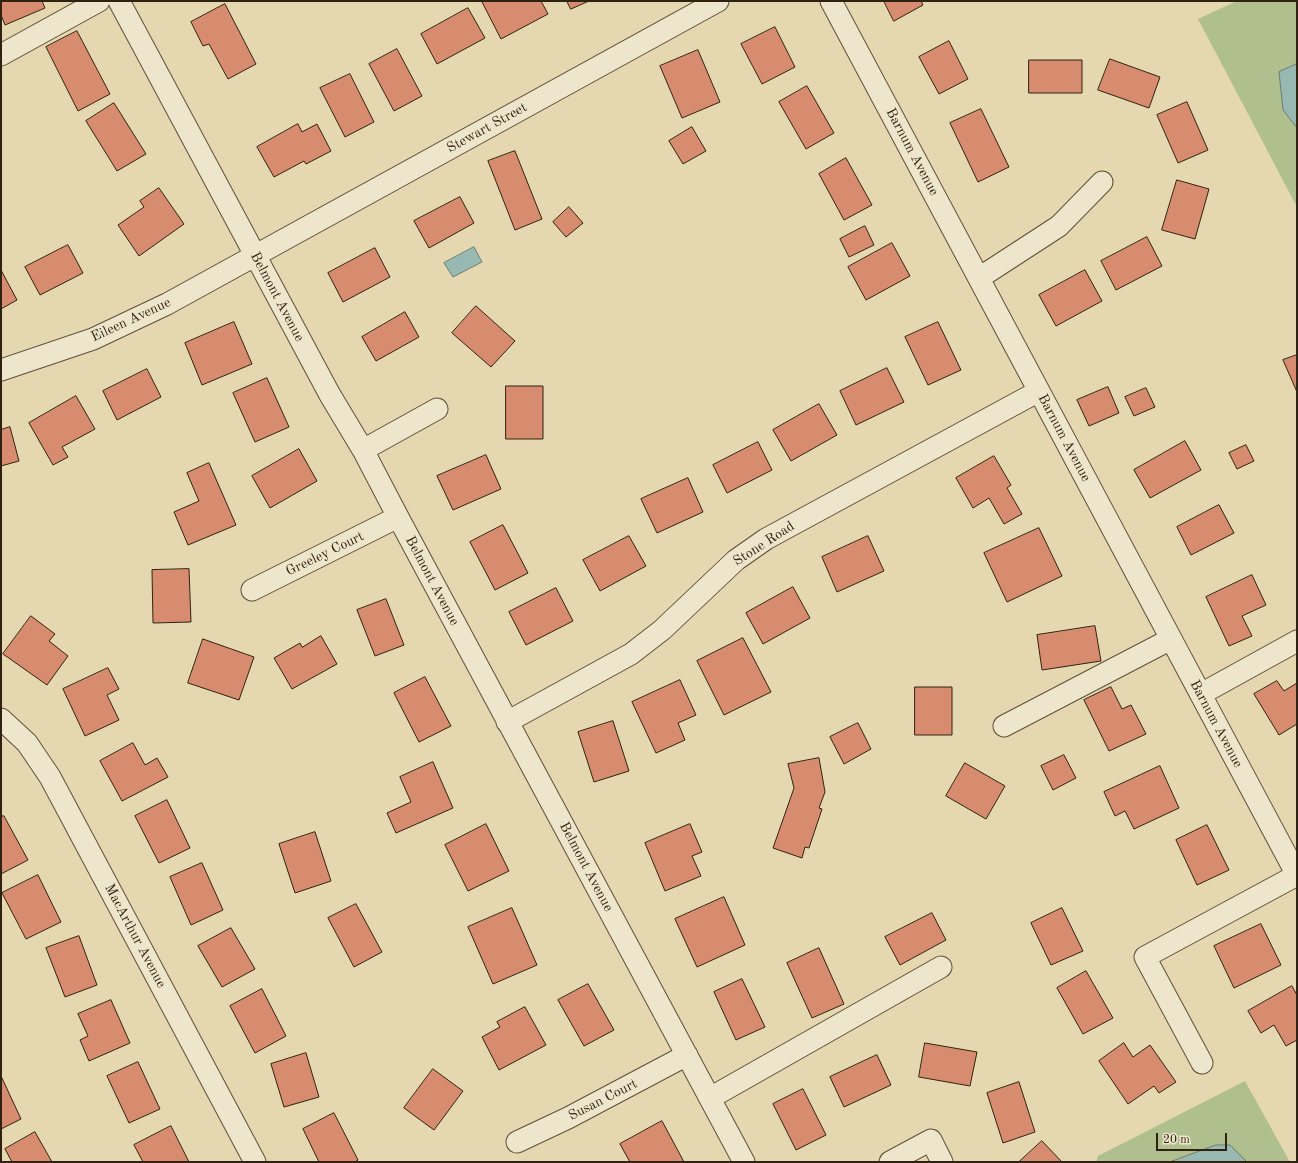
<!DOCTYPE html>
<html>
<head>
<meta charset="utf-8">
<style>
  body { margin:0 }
  #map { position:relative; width:1298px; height:1163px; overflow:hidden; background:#e5d8b0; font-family:"Old Standard TT",serif }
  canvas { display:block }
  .frame { position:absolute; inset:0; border:2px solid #302210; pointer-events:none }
  .scale { position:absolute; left:1156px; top:1133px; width:71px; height:18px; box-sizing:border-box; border:2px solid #302210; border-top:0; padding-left:5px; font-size:12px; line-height:14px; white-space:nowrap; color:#302210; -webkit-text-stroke:3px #eee6cc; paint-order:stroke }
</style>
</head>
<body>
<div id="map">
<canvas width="1298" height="1163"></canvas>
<div class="frame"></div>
<div class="scale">20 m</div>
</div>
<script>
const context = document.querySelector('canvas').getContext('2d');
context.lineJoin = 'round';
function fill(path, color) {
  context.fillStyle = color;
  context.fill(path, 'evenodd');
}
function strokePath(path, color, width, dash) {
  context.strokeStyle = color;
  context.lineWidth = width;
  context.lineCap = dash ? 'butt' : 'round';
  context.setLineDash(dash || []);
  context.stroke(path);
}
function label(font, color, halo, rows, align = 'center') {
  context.font = font + ' "Old Standard TT",serif';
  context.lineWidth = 3.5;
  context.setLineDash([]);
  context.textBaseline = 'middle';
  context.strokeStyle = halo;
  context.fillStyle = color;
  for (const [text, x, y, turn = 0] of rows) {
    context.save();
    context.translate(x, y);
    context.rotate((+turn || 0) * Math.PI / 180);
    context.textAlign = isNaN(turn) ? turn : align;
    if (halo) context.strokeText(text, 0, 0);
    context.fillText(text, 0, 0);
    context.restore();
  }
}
fill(new Path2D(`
  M1237,1H1297V207L1198,19Z
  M1245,1081L1290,1162H1096L1098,1156Z`), '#b0bf8e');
const water = new Path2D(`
  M1297,64V128L1283,110L1279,72Z
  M474,247L482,262L453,277L444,263Z
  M1216,1145H1230L1247,1162H1170Z`);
fill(water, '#97b9b2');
strokePath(water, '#6e7d71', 1);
const building = new Path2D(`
  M1,1H42L45,8L5,25L1,15Z
  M485,1H541L548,14L501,39L482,2Z
  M567,1H589L571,9Z
  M884,1H921L923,5L894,21Z
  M225,4L256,64L228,79L209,44L203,46L191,22Z
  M468,8L485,38L437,64L421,34Z
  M775,27L795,67L762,84L741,44Z
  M77,31L110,94L78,111L46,47Z
  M949,41L968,79L939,94L919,57Z
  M397,49L422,96L394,111L369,64Z
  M698,50L720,102L682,118L660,66Z
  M1110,59L1160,77L1149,108L1098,90Z
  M1029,60H1082V93H1029Z
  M350,74L374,122L345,137L320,88Z
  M807,86L834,133L806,149L779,102Z
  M1187,102L1208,150L1178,163L1157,115Z
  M114,103L146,154L117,171L86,121Z
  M981,109L1009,167L978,182L950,123Z
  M298,124L302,132L317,124L331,151L306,164L304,161L274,177L257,147Z
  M692,127L706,151L683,164L669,141Z
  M515,151L542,219L515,230L488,161Z
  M846,158L872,205L844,220L819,174Z
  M1177,180L1209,189L1195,239L1162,230Z
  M159,188L184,224L139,256L118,225L144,207L140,201Z
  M460,197L474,223L429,248L414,221Z
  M569,207L583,223L566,237L553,222Z
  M865,226L874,245L849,257L840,239Z
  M1147,237L1162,266L1116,290L1101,261Z
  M892,243L910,276L866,300L848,267Z
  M68,245L83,273L40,295L25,267Z
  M375,248L390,277L343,302L328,273Z
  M1,270L17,300L1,309Z
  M1085,270L1102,301L1056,326L1039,295Z
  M476,306L515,341L491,367L452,333Z
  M405,312L419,337L376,361L362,337Z
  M234,322L252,364L202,385L185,343Z
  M938,322L961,370L928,385L905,337Z
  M1297,355V392L1283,360Z
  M887,368L904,402L856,425L840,391Z
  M147,369L161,397L117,420L103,391Z
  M267,378L289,427L255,442L233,393Z
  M506,386H543V439H506Z
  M1108,387L1119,413L1089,426L1077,400Z
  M1146,388L1155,407L1134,416L1125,397Z
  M76,396L95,429L62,447L68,457L53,465L29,423Z
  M819,404L837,435L791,461L773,430Z
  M10,427L19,461L1,466V430Z
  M1185,441L1201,470L1150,498L1134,470Z
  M758,442L772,470L727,493L713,465Z
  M1246,445L1254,461L1237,469L1229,453Z
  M299,449L317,481L270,508L252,476Z
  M486,455L501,489L453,510L437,476Z
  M994,456L1011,485L1007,488L1022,514L1004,524L989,498L973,508L956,478Z
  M209,463L236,525L188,545L174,512L199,501L187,473Z
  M688,478L703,512L657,533L641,499Z
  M1219,505L1234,533L1191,555L1177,527Z
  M503,525L528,573L495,590L470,542Z
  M1039,528L1062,576L1007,602L984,553Z
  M629,536L646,566L600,591L583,560Z
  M868,536L884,571L837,592L822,557Z
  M189,569L191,622L153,623L152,570Z
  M1252,575L1266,605L1242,616L1252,636L1229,646L1206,597Z
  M793,587L810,618L763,644L746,613Z
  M556,588L573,621L526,645L509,612Z
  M386,599L404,645L375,656L357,610Z
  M31,616L55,634L49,641L68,656L47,685L3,654Z
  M1095,626L1101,661L1042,670L1037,635Z
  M321,636L337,664L292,689L274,658L300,643L302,647Z
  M743,638L771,692L724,715L697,661Z
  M203,639L254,657L239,700L188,683Z
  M108,668L119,689L107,695L119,720L85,736L63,689Z
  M425,677L451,726L419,742L394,693Z
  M680,680L696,715L678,723L685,740L656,753L632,702Z
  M1277,681L1284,691L1297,683V724L1279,735L1254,694Z
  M915,687H952V735H915Z
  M1111,687L1122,709L1131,705L1146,734L1109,751L1084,700Z
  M613,721L629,771L594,782L578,732Z
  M858,723L871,749L844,764L830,737Z
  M133,743L145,765L157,758L168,777L122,801L100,761Z
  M1064,755L1076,778L1053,790L1041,766Z
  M819,758L825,792L819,808L822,809L809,848L805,847L802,858L773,848L794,788L788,764Z
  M433,762L453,808L396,833L387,813L411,802L400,777Z
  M965,763L1005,786L986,819L946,796Z
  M1160,766L1179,808L1134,829L1125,811L1115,816L1104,792Z
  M167,800L190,848L159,863L135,816Z
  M4,816L28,860L1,874V817Z
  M486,824L509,871L468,891L445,845Z
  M690,824L702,852L692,856L701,876L665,891L645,843Z
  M1207,825L1229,870L1197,885L1176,840Z
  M315,832L331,881L295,893L279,844Z
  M202,863L223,910L191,925L170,877Z
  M38,875L61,922L26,939L2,893Z
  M724,897L745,945L697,967L675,919Z
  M356,904L382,952L354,967L328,918Z
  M512,908L537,965L493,984L468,927Z
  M1062,908L1083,951L1051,965L1031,923Z
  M932,913L946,940L900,965L885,937Z
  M1261,924L1281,965L1234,988L1214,946Z
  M231,928L255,969L222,987L198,946Z
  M79,936L97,985L65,997L46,948Z
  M819,948L844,1004L812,1018L787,963Z
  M1086,971L1113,1018L1083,1034L1057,988Z
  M742,979L765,1027L736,1040L714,992Z
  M588,984L614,1030L584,1046L558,1000Z
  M1292,986L1297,995V1040L1286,1046L1274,1025L1261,1033L1248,1011Z
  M262,989L286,1036L255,1053L230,1006Z
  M111,1000L130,1043L89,1061L80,1040L88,1036L78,1014Z
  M525,1007L546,1045L499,1070L482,1037L500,1027L497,1022Z
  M925,1043L977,1052L970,1086L919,1077Z
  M1124,1043L1133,1057L1150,1045L1176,1082L1159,1093L1154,1086L1128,1104L1099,1061Z
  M306,1053L319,1097L284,1107L271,1064Z
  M877,1055L891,1085L844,1107L830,1077Z
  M138,1062L160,1109L129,1123L107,1076Z
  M433,1069L463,1091L434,1130L404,1108Z
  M1,1076L21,1119L1,1129Z
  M1019,1082L1035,1132L1003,1143L987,1093Z
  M803,1089L826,1135L796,1150L773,1104Z
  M334,1113L358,1160L355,1162H319L303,1129Z
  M662,1121L684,1162H630L620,1144Z
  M171,1126L189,1162H143L134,1145Z
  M35,1132L52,1162H12L5,1149Z
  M1042,1141L1062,1162H1019Z`);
fill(building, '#d78c6f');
strokePath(building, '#302210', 1);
const minor = new Path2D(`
  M119,1L330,395L363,450L398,517L744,1162
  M831,1L1297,875
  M1,55L99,1
  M979,278L1059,226L1102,182
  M1,370L93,339L167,304L718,1
  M363,450L437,409
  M252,590L398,517
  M1201,694L1297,641
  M1,719L27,743L50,777L255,1162
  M507,722L631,654L662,630L736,560L766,539L1039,391
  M1004,726L1171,639
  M1202,1063L1145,957L1297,875
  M710,1098L941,967
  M517,1142L568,1118L687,1055
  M890,1162L931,1140L942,1162`);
strokePath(minor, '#5d5038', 23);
strokePath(minor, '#eee6cc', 21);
label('14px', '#302210', '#eee6cc', [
  ["Stewart Street",487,128,-29],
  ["Barnum Avenue",912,152,62],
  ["Belmont Avenue",277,297,62],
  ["Eileen Avenue",131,320,-25],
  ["Barnum Avenue",1064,438,62],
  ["Stone Road",764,544,-33],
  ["Greeley Court",325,554,-26],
  ["Belmont Avenue",432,581,62],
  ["Barnum Avenue",1216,724,62],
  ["Belmont Avenue",586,867,62],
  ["MacArthur Avenue",135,936,62],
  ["Susan Court",603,1100,-27]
]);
</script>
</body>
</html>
